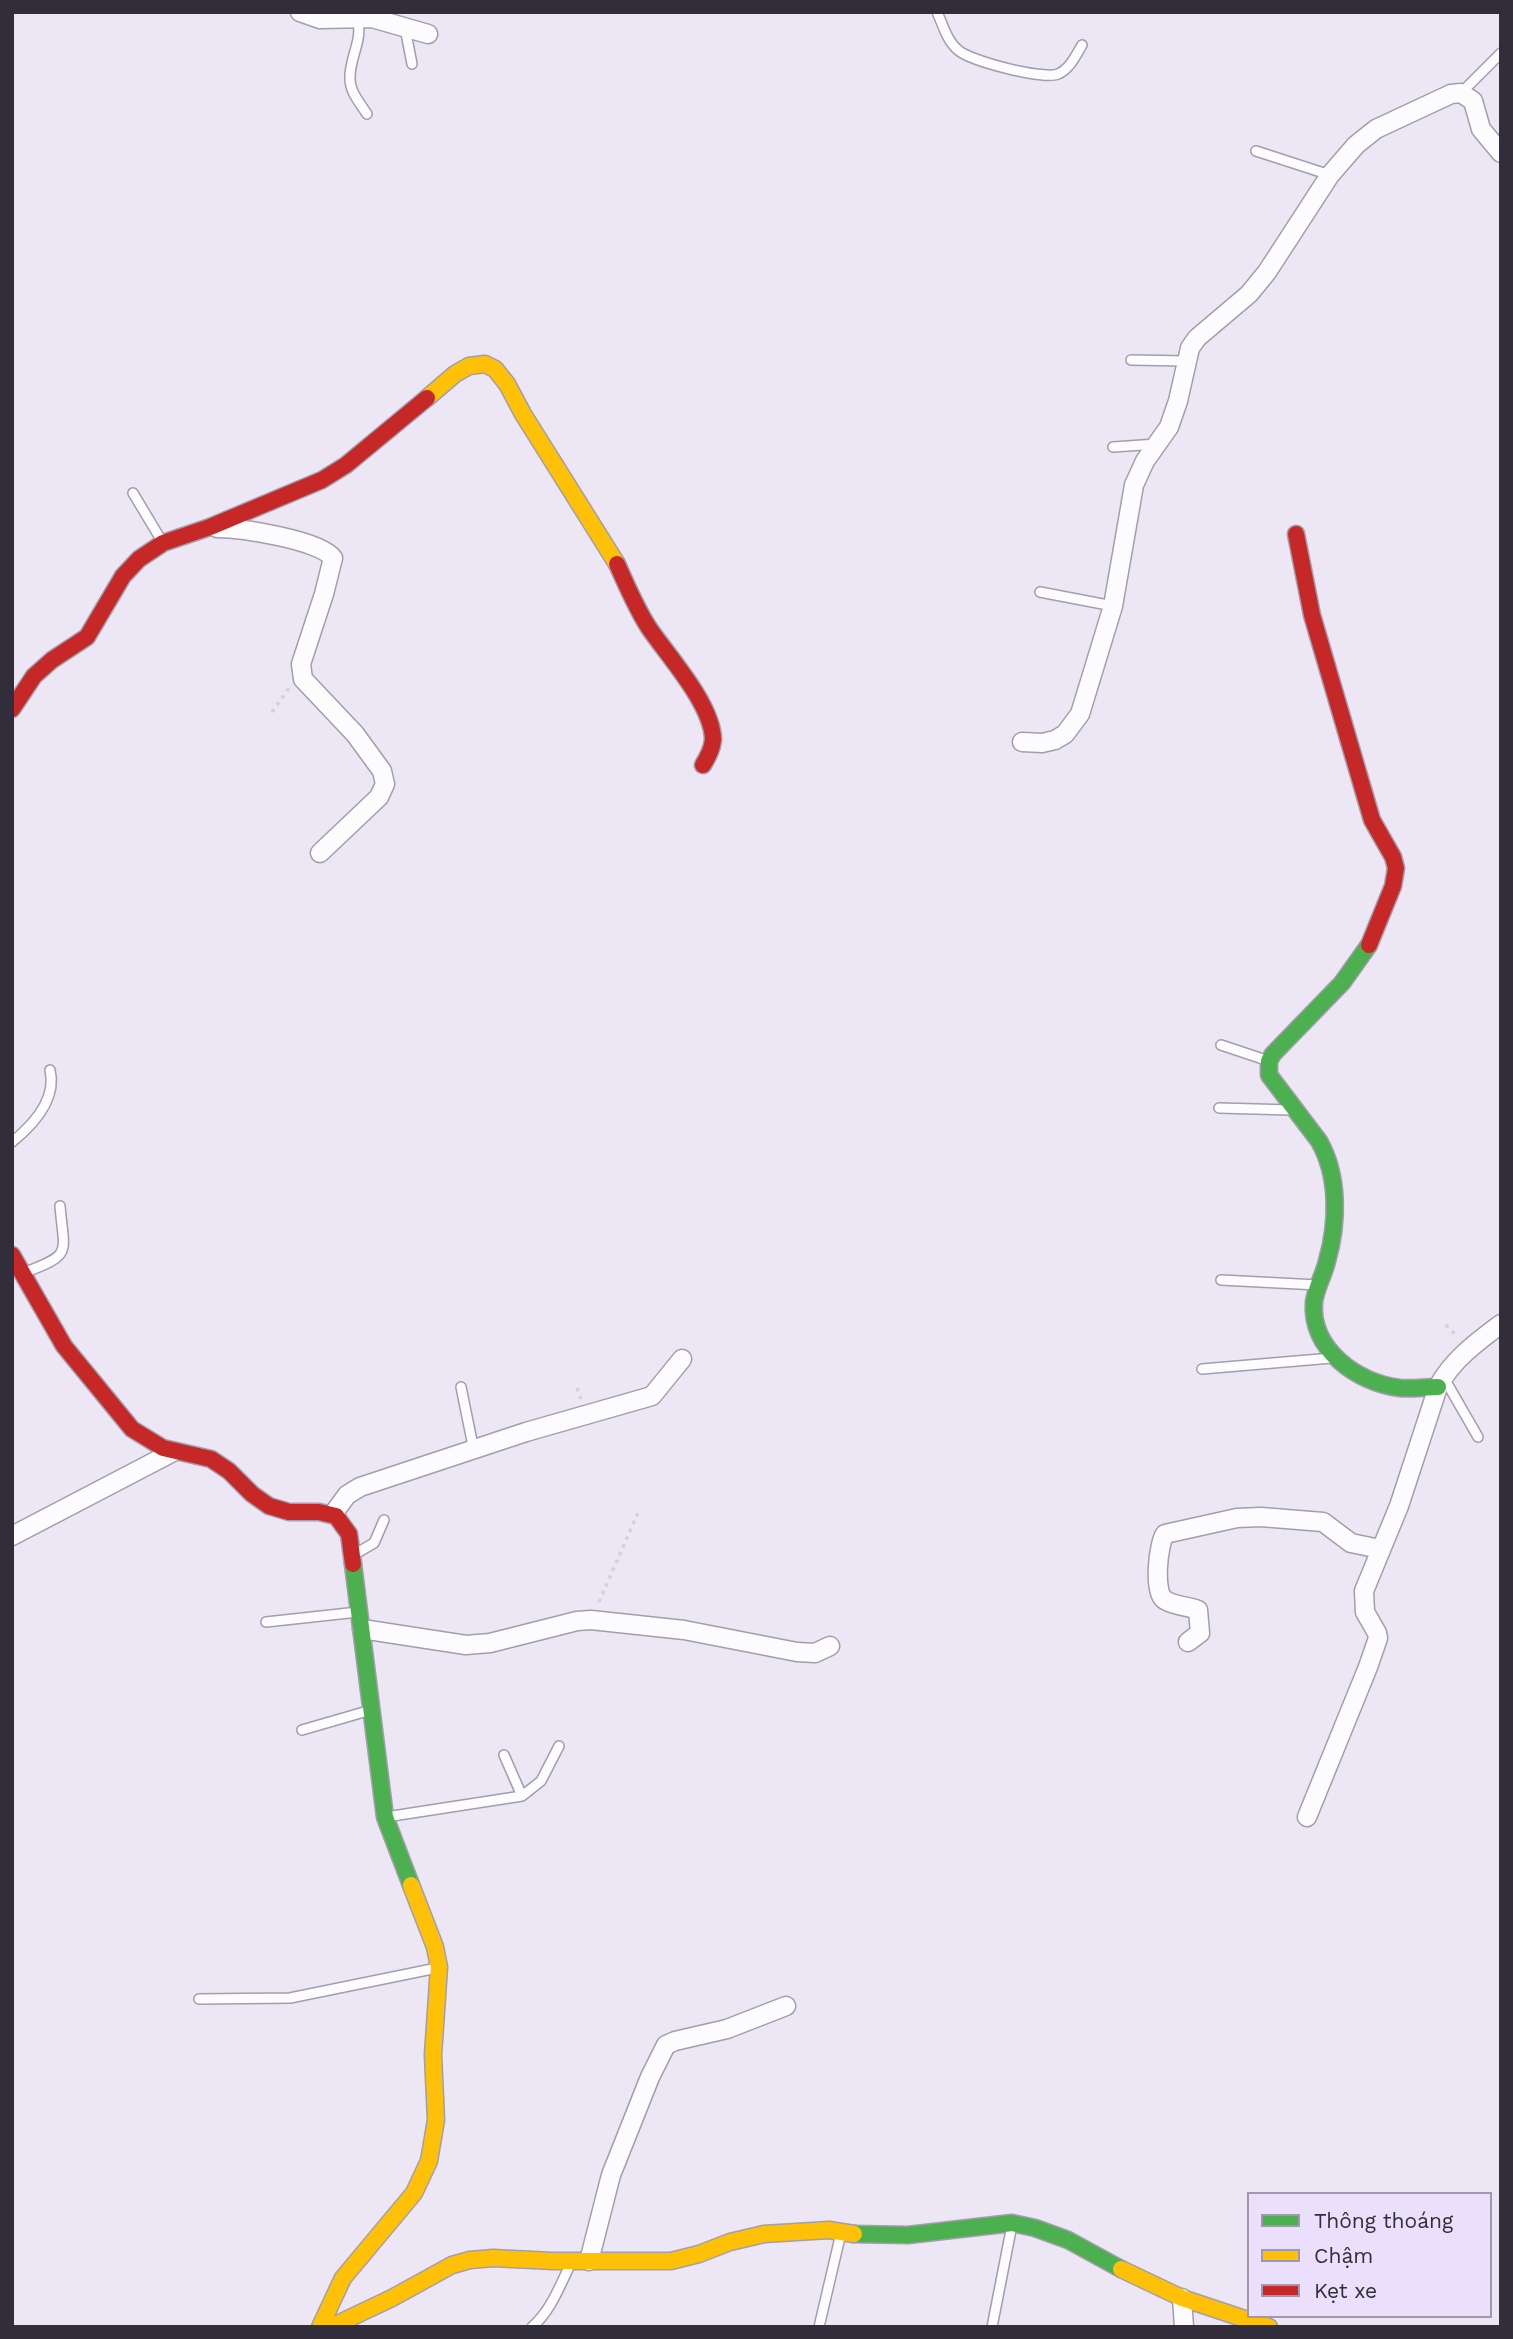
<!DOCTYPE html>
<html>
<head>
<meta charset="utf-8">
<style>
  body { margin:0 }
  #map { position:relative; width:1513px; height:2339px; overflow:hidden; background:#ece6f5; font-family:"Work Sans",sans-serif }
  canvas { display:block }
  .frame { position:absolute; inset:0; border:14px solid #322d3a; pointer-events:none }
  .legend { position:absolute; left:1247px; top:2192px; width:245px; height:126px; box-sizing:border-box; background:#ebe0fb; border:2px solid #a198ae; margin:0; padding:9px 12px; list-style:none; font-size:21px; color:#322d3a }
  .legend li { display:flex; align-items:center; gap:14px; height:35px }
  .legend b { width:35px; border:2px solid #a198ae }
</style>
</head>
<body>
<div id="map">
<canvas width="1513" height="2339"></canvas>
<div class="frame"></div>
<ul class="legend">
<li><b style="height:9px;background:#4caf50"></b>Thông thoáng</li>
<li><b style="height:9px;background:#ffc107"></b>Chậm</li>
<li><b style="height:9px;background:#c62828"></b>Kẹt xe</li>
</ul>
</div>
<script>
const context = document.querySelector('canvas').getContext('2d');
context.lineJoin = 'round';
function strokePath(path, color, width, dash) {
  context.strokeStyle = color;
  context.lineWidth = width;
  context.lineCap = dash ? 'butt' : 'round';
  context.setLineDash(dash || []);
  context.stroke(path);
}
const lane = new Path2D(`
  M937,12C943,25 947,41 958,50C970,61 1043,80 1058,74C1070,69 1076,55 1082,45
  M357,18C364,40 349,57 350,79C350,92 360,103 367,114
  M405,28L412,64
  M1461,93L1501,53
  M1256,151L1330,175
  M1131,360L1186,361
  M1113,447L1157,444
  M133,493L163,543
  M1040,592L1113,606
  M1221,1045L1269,1061
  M1219,1108L1291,1110
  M12,1142C33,1125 57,1099 50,1070
  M26,1272C73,1254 64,1254 60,1206
  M1221,1280L1318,1285
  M1202,1369L1332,1358
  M1444,1378L1478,1437
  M461,1387L474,1451
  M355,1554L374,1543L384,1520
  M266,1622L358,1612
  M302,1730L371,1710
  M504,1755L522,1796
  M386,1817L522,1796L541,1781L559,1746
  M199,1999L290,1998L437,1968
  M532,2327C551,2311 560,2285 571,2263
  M819,2327L841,2233
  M992,2327L1012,2225`);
const street = new Path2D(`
  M300,12L320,19L372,18L428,34
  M217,528C241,528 320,540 333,558L324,594L301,664L303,679L355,734L382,771L385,784L379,797L320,853
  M1022,742L1042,743L1055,740L1065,734L1080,714L1113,606L1134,485L1145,461L1169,427L1178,401L1190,348L1197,338L1249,294L1267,272L1330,175L1356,145L1376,129L1451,94L1461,93L1473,101L1481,129L1501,153
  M333,1514L347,1495L360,1487L526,1432L652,1396L682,1359
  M12,1536L173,1452
  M362,1629L466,1645L490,1643L577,1621L591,1620L684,1630L797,1652L815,1653L830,1646
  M1188,1642L1200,1633L1198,1610C1188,1606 1174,1606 1165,1600C1153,1594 1158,1544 1165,1534L1237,1518L1261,1517L1323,1522L1351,1543L1380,1549
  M1307,1817L1368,1667L1378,1638L1377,1633L1365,1612L1364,1591L1399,1506L1438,1387C1451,1361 1478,1341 1501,1324
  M589,2261L611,2175L650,2077L666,2045L675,2041L727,2029L786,2006
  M1182,2298L1184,2327`);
const fast = new Path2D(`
  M1369,945L1342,983L1273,1054L1269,1061V1075L1319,1141C1339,1176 1338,1223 1327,1261C1324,1275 1316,1287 1314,1302C1310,1349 1357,1383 1400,1388C1413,1389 1425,1387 1438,1387
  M353,1564L385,1817L411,1885
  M854,2234L908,2235L1012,2223L1035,2228L1068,2240L1121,2269`);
const slow = new Path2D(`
  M427,398L455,374L469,366L485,364L495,369L507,384L523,414L617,564
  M1121,2269L1182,2298L1269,2327
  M320,2327L343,2278L414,2193L429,2161L436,2120L433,2055L439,1967L435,1947L411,1885
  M331,2327L392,2298L452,2265L470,2260L493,2258L553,2261H671L699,2254L730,2242L764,2234L829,2230L854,2234`);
const jam = new Path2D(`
  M1296,534L1312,615L1372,820L1393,857L1396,868L1393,886L1369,945
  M617,564C627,586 636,608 649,628C668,656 713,705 713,740C712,749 708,757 703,765
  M12,709L34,676L52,660L87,637L123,576L139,559L163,543L210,527L322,480L346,465L427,398
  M12,1255L64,1346L132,1429L163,1448L211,1459L229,1471L252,1494L269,1506L289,1512H319L336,1516L349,1534L353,1564`);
strokePath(lane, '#a39eab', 12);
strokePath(street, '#a39eab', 21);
strokePath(fast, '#a39eab', 19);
strokePath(slow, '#a39eab', 19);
strokePath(jam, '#a39eab', 19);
strokePath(new Path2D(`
  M272,712L289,688
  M1446,1325L1457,1336
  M577,1388L581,1399
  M599,1602L640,1508`), '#d3d2d6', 3.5, [3.5, 5]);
strokePath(lane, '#fcfbfe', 9);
strokePath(street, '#fcfbfe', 18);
strokePath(fast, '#4caf50', 16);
strokePath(slow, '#ffc107', 16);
strokePath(jam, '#c62828', 16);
</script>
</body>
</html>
